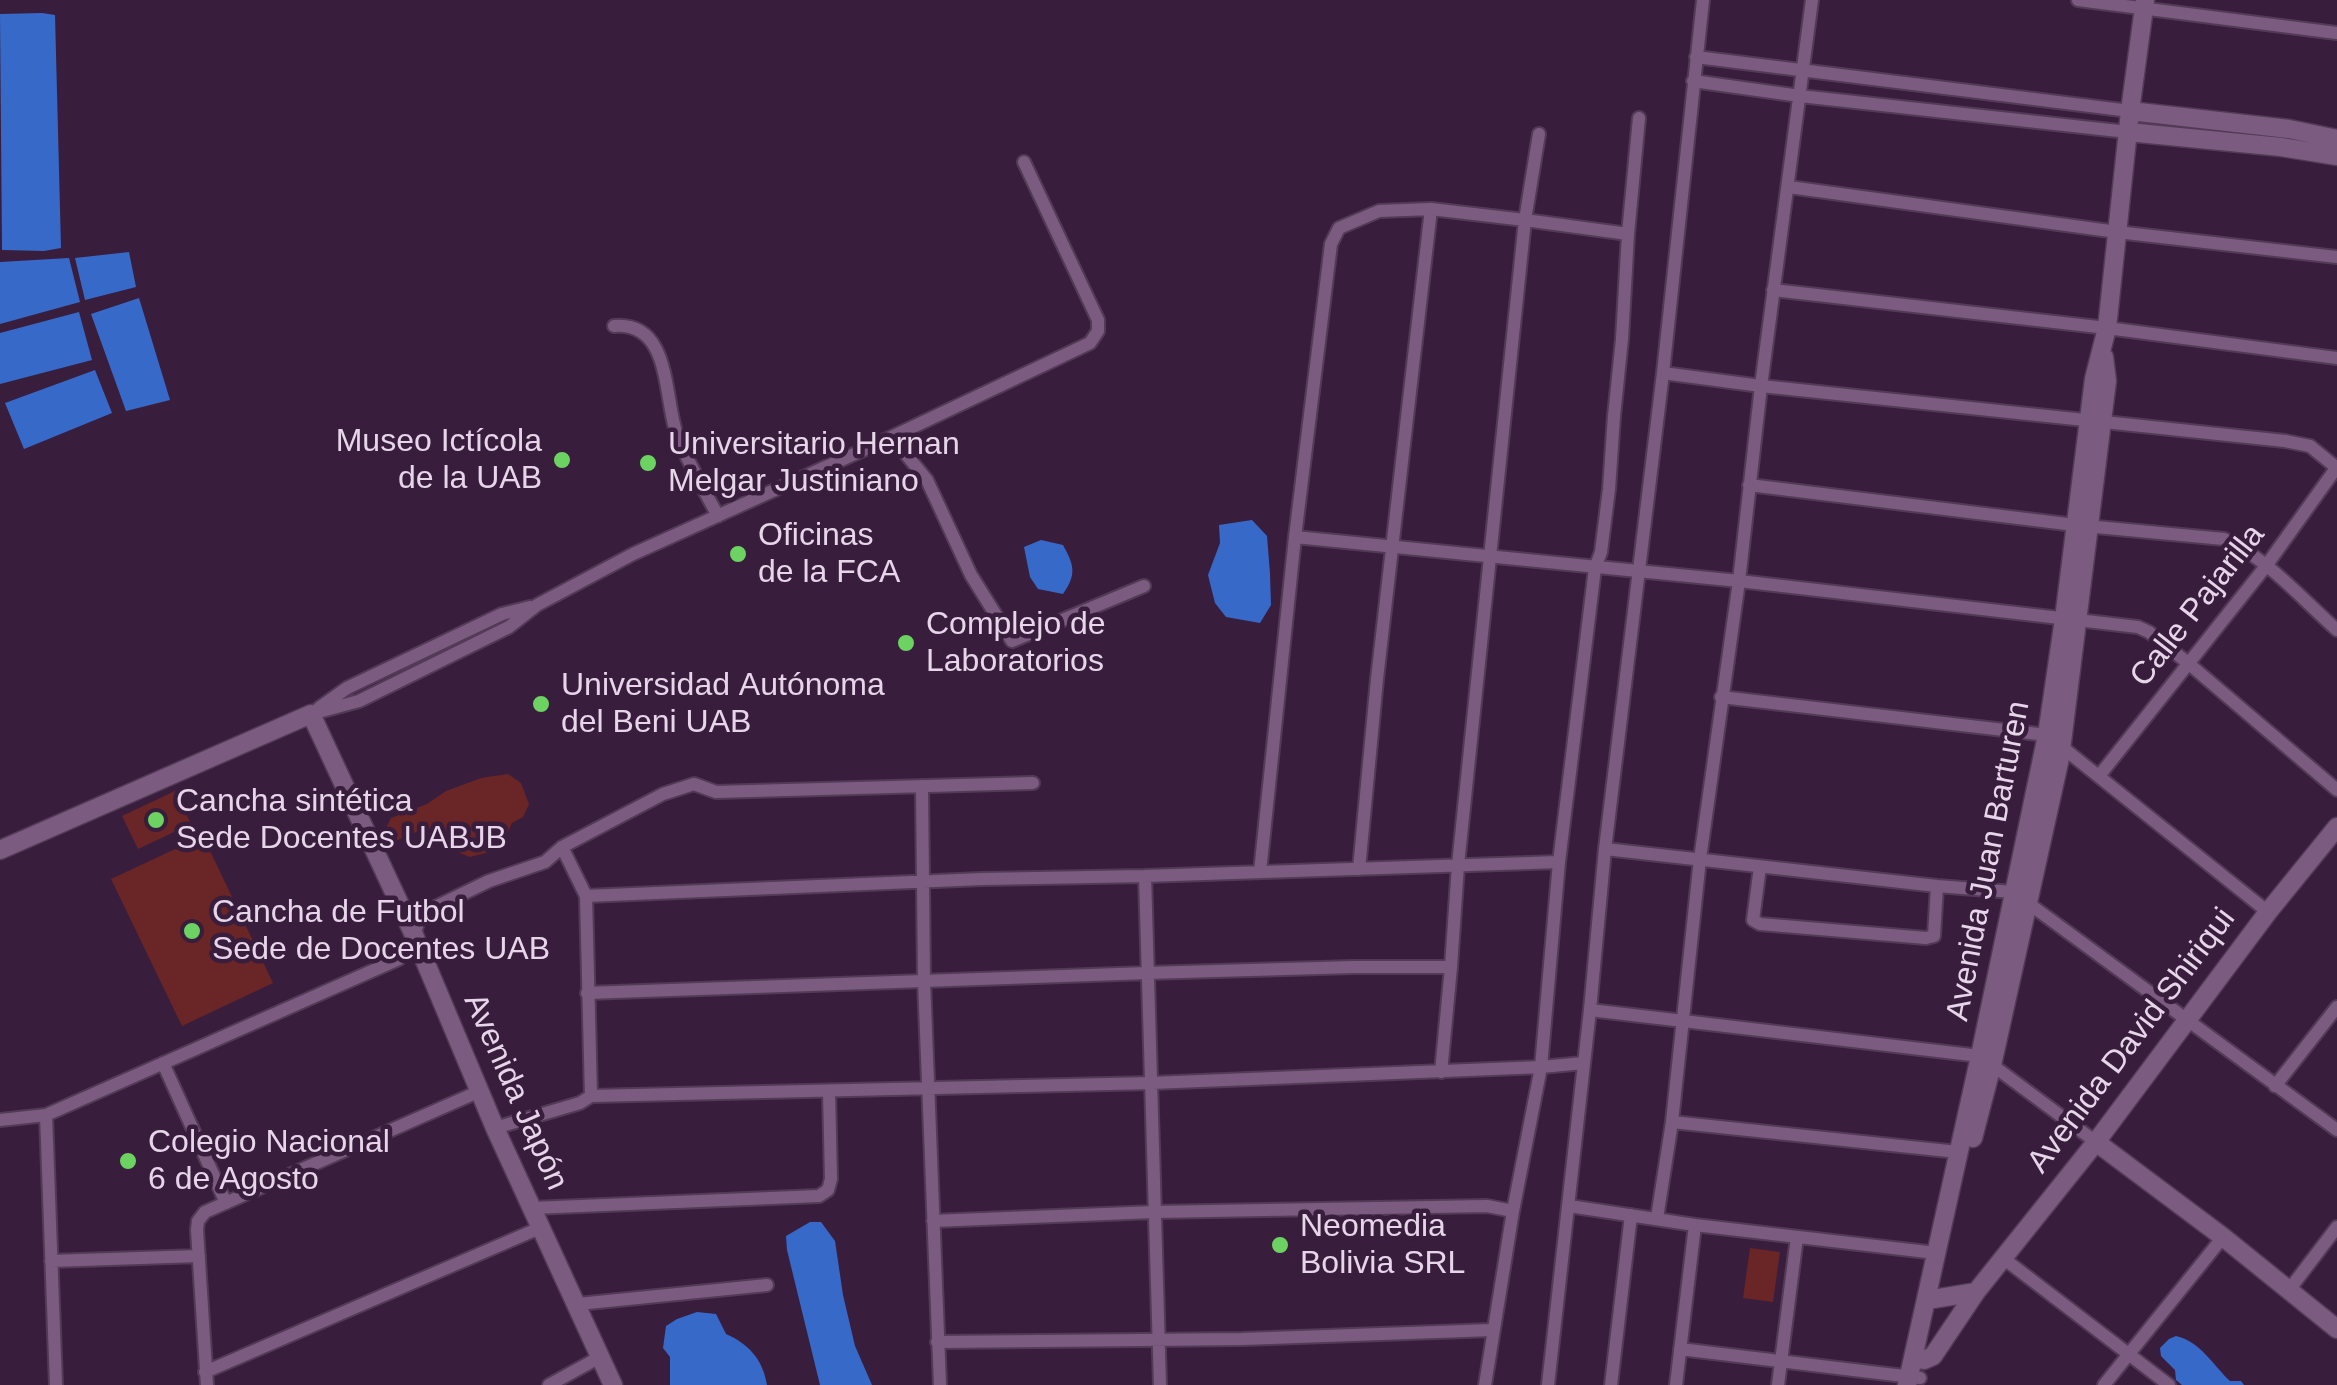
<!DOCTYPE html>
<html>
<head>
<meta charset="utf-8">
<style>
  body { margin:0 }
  canvas { display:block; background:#381d3c }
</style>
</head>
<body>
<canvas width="2337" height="1385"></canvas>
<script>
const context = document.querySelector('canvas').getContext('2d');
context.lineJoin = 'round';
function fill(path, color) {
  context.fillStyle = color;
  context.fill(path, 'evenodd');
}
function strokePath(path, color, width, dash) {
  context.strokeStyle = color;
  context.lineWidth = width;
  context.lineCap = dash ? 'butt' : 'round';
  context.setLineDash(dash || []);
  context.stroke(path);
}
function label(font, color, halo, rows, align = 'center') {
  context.font = font + ' Helvetica,sans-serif';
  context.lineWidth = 9;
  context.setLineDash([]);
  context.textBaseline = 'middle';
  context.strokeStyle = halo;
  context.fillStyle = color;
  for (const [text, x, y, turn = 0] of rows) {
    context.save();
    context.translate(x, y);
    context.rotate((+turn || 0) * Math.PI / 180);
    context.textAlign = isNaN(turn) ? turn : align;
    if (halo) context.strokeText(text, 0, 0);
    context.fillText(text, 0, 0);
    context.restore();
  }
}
fill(new Path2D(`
  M508,774L521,783L529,804L523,817L512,823L505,839L489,852L470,857L455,851L440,828L421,830L391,843L383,834L391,818L427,804L446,791L481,778Z
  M175,791L191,824L138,849L122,816Z
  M203,836L273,983L182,1026L111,879Z
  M1750,1248L1780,1252L1773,1302L1743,1298Z`), '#6a2527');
fill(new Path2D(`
  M42,13L55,15L61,248L44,251L2,250L0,14Z
  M129,252L136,287L85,300L75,258Z
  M69,258L80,302L0,324V262Z
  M139,298L170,400L126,411L91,314Z
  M79,312L92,360L0,384V333Z
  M95,370L112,413L24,449L5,403Z
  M1252,520L1267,536L1270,574L1271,605L1260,623L1226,617L1215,603L1208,575L1220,543L1219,525Z
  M1041,540L1063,545C1074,565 1077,574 1063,594L1038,589L1030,577L1024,547Z
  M810,1222H821L835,1241L843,1295L855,1346L872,1385H820L787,1250L786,1236Z
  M697,1312L716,1314L726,1334C749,1344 763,1360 767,1385H670V1357L663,1348L666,1326L677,1319Z
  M2176,1336C2200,1341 2213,1365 2230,1381H2241L2244,1385H2182L2176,1380L2175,1370L2161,1356L2160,1348L2169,1339Z`), '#3769c9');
const street = new Path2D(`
  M2078,0L2337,33
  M1696,57L2130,111
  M1693,81L1800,96L2128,132
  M1789,187L2117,232L2337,257
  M1773,290L2107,328L2337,358
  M614,326C673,321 663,401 678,438C689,464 704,490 718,516
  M1663,373L1761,386L2285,441L2310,446L2337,468
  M881,442L1090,343L1098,331V320L1024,162
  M1749,485L2075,525L2224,539C2267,558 2302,599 2337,630
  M1295,537L1739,581L2138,627L2149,632L2188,663L2337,790
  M1721,697L2047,735L2268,912
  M319,708L347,688L502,614L530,607
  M311,714L359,701L509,627L537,605L633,554L881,442L900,447L927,480L971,575L1012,641L1144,586
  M2099,776L2266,566L2337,467
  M922,786L924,981L940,1385
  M562,847L586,896L982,879L1145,876L1559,862
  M1605,849L1937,886L2013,892L2337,1130
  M1760,867L1753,920L1760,924L1926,938L1934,936L1937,886
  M1359,869L1377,679L1431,209
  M1260,872L1295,537L1331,244L1339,228L1379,211L1431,209L1525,220L1539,134
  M1145,876L1160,1385
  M586,896L591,1096
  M587,993L1147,973L1354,967H1451
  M1590,1010L1980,1056L2096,1142
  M163,1063L226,1203
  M1441,1072L1451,967L1458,865L1525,220L1628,234
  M2275,1086L2337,1007
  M46,1115L56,1385
  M0,1120L46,1115L399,959L414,935L421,914L489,881L545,862L562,847L663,794L694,784L716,792L1033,783
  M1672,1122L1958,1152
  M495,1128L580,1103L591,1096L1152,1083L1541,1067L1559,862L1595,568L1601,552L1609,489L1614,416L1622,339L1628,234L1639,118
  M1569,1206L1695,1225L1936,1253
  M533,1208L819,1196L828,1190L831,1179L829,1091
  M1657,1218L1672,1122L1700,859L1739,581L1761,386L1812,0
  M933,1221L1154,1212L1487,1206L1513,1211
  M2003,1258L2169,1385
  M51,1261L199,1256
  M2289,1290L2337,1227
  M578,1304L767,1285
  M937,1342L1242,1339L1492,1330
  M1680,1349L1920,1378
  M205,1372L542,1227
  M207,1385L197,1230L198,1221L205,1212L480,1091
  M549,1385L600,1357
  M1485,1385L1513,1211L1541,1067L1584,1063
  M1548,1385L1590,1010L1605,849L1663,373L1703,0
  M1611,1385L1631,1215
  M1676,1385L1695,1225
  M1778,1385L1797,1237
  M2104,1385L2223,1237`);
const secondary = new Path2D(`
  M2130,111L2289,129L2337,139
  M2128,132L2281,147L2337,156
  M0,850L311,714L414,935L495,1128L613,1385
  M1973,1138L1992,1065L2060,758L2107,381L2104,357
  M2096,1142L2223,1237L2337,1329
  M1927,1300L1976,1292
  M1913,1358L1924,1360L1933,1356L1976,1292L2096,1142L2268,912L2337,827
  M1907,1385L1980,1056L2047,735L2064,619L2094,379L2107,328L2130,111L2145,0`);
strokePath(street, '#533b57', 16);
strokePath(secondary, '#533b57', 21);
strokePath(street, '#7b5c80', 12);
strokePath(secondary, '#7b5c80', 18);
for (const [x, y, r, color] of [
  [562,460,10,"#6cd362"],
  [648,463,10,"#6cd362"],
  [738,554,10,"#6cd362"],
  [906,643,10,"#6cd362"],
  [541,704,10,"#6cd362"],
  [156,820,10,"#6cd362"],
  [192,931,10,"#6cd362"],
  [128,1161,10,"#6cd362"],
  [1280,1245,10,"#6cd362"]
]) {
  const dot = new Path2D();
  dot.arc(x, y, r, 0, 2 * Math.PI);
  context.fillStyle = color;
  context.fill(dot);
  strokePath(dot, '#381d3c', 4);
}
label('32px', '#e7d5ea', '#381d3c', [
  ["Museo Ictícola",542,442,"right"],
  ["de la UAB",542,479,"right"],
  ["Universitario Hernan",668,445],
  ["Melgar Justiniano",668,482],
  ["Oficinas",758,536],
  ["de la FCA",758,573],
  ["Complejo de",926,625],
  ["Laboratorios",926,662],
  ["Universidad Autónoma",561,686],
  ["del Beni UAB",561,723],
  ["Cancha sintética",176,802],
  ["Sede Docentes UABJB",176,839],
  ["Cancha de Futbol",212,913],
  ["Sede de Docentes UAB",212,950],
  ["Colegio Nacional",148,1143],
  ["6 de Agosto",148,1180],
  ["Neomedia",1300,1227],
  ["Bolivia SRL",1300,1264]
], 'left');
label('32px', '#e7d5ea', '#381d3c', [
  ["Calle Pajarilla",2198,606,-52],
  ["Avenida Juan Barturen",1989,861,-79],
  ["Avenida David Shiriqui",2132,1041,-53],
  ["Avenida Japón",515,1092,66]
]);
</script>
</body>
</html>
